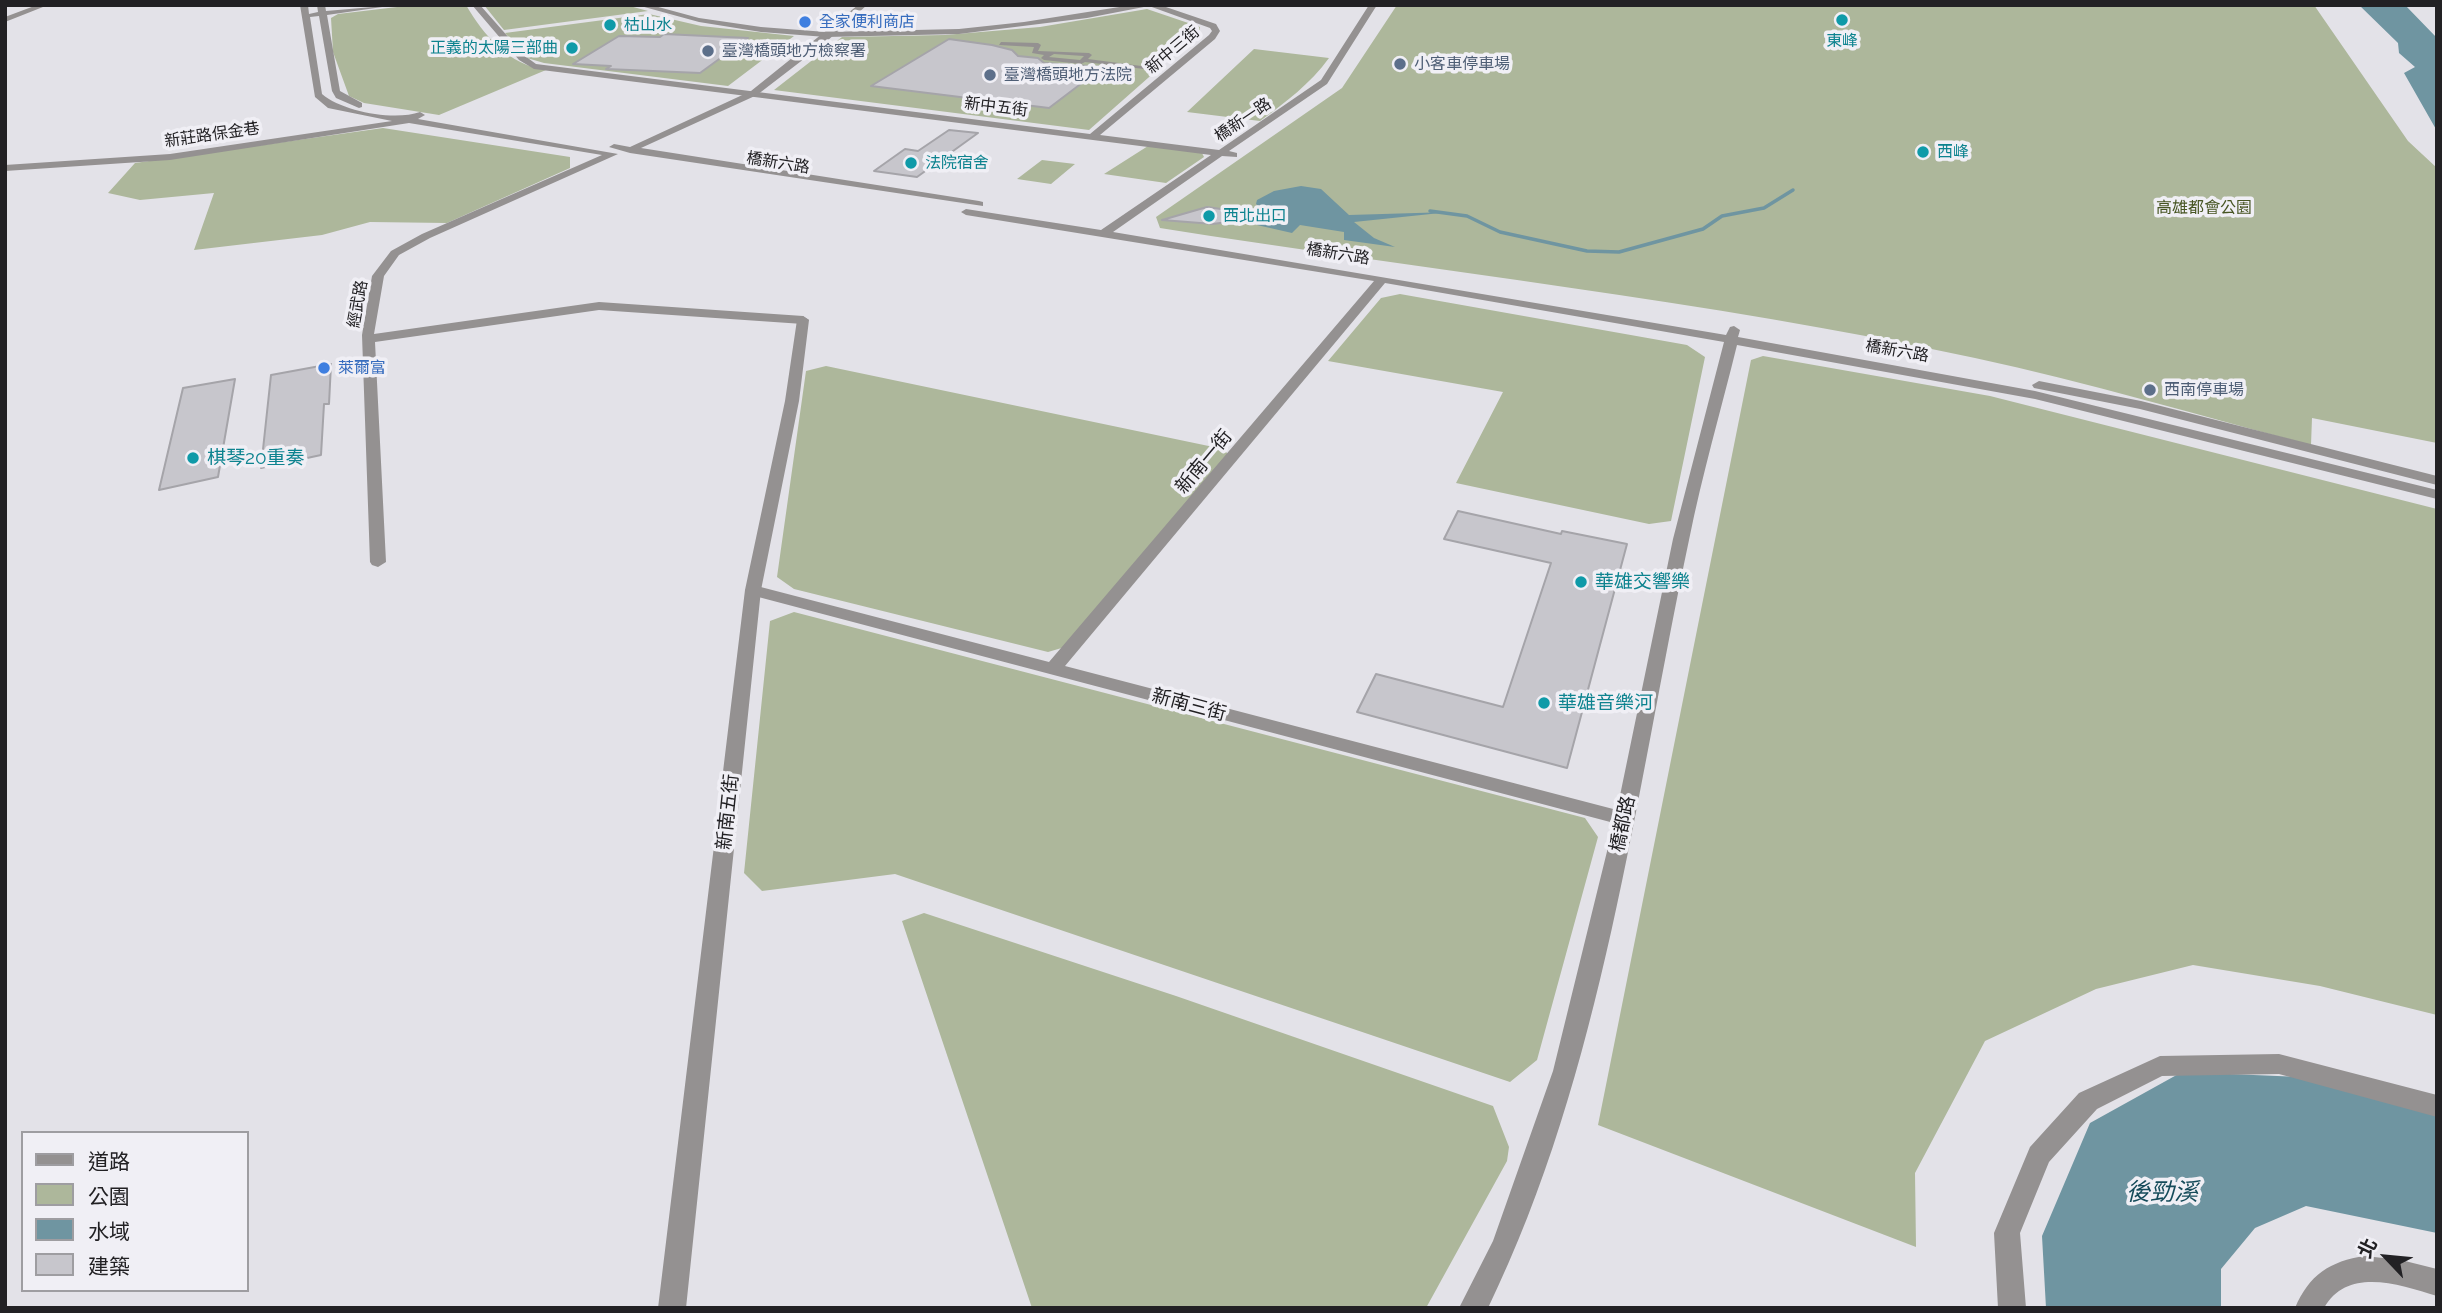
<!DOCTYPE html>
<html>
<head>
<meta charset="utf-8">
<style>
  body { margin:0 }
  #map { position:relative; width:2442px; height:1313px; overflow:hidden; background:#e3e2e8; font-family:Raleway,"Noto Sans TC",sans-serif }
  canvas { display:block }
  .frame { position:absolute; inset:0; border:7px solid #222124; pointer-events:none }
  .legend { position:absolute; left:21px; top:1131px; width:228px; height:161px; box-sizing:border-box; background:#f0eff5; border:2px solid #9e9da1; margin:0; padding:9px 12px; list-style:none; font-size:21px; color:#222124 }
  .legend li { display:flex; align-items:center; gap:14px; height:35px }
  .legend b { width:35px; border:2px solid #9e9da1 }
  .north { position:absolute; left:2351px; top:1222px; width:70px; height:70px; -webkit-text-stroke:5px #f0eff5; paint-order:stroke; rotate:296deg; font-size:19px; font-weight:700; line-height:28px; text-align:center; color:#222124 }
  .north::after { content:''; display:block; margin:auto; width:24px; height:32px; background:#222124; clip-path:polygon(50% 0,100% 100%,50% 72%,0 100%) }
</style>
</head>
<body>
<div id="map">
<canvas width="2442" height="1313"></canvas>
<div class="frame"></div>
<ul class="legend">
<li><b style="height:9px;background:#949191"></b>道路</li>
<li><b style="height:19px;background:#adb79b"></b>公園</li>
<li><b style="height:19px;background:#6f95a1"></b>水域</li>
<li><b style="height:19px;background:#c7c6cc"></b>建築</li>
</ul>
<div class="north">北</div>
</div>
<script>
const context = document.querySelector('canvas').getContext('2d');
context.lineJoin = 'round';
function fill(path, color) {
  context.fillStyle = color;
  context.fill(path, 'evenodd');
}
function strokePath(path, color, width, dash) {
  context.strokeStyle = color;
  context.lineWidth = width;
  context.lineCap = dash ? 'butt' : 'round';
  context.setLineDash(dash || []);
  context.stroke(path);
}
function label(font, color, halo, rows, align = 'center') {
  context.font = font + ' Raleway,"Noto Sans TC",sans-serif';
  context.lineWidth = 7;
  context.setLineDash([]);
  context.textBaseline = 'middle';
  context.strokeStyle = halo;
  context.fillStyle = color;
  for (const [text, x, y, turn = 0] of rows) {
    context.save();
    context.translate(x, y);
    context.rotate((+turn || 0) * Math.PI / 180);
    context.textAlign = isNaN(turn) ? turn : align;
    if (halo) context.strokeText(text, 0, 0);
    context.fillText(text, 0, 0);
    context.restore();
  }
}
fill(new Path2D(`
  M414,5H466C484,36 509,65 546,70L439,115L364,103L349,96L333,52L331,18L338,14Z
  M484,5H626L648,11L504,30Z
  M1397,5H2314L2408,141L2437,168V443L2312,418L2311,445C2200,416 2088,382 1975,358C1706,300 1431,271 1160,228L1156,217L1342,88Z
  M1147,9L1200,27L1199,33L1089,130L774,90L842,37L945,35L1040,27Z
  M649,14L701,26L794,36L728,86L544,63L527,58L505,33Z
  M1254,49L1329,58C1310,84 1286,102 1260,121L1187,112Z
  M383,128L570,157V168L447,223L370,222L322,235L194,250L214,193L140,200L108,193L135,163Z
  M1148,146L1202,153L1204,157L1166,183L1104,174Z
  M1042,160L1075,164L1051,184L1017,179Z
  M1400,294L1687,345L1705,357L1671,521L1649,524L1456,483L1503,392L1328,361L1381,298Z
  M1763,356L1990,396L2437,509V1015L2320,986L2193,965L2096,989L1985,1041L1915,1173L1916,1247L1598,1125L1751,360Z
  M826,366L1223,449L1228,454L1065,647L1048,652L794,589L777,577L806,371Z
  M794,612L1585,818L1598,837L1537,1060L1510,1082L895,874L762,891L744,873L770,621Z
  M924,913L1176,996L1493,1106L1509,1147L1507,1161L1426,1308H1032L902,921Z`), '#adb79b');
fill(new Path2D(`
  M2359,5H2405L2437,38V131L2404,73L2415,67L2399,53L2398,43Z
  M1301,186L1321,189L1349,215L1450,212L1354,222L1374,238L1395,247L1344,240V232L1300,225L1292,233L1257,225L1262,217L1261,208L1256,204L1257,200L1274,191Z
  M2182,1072L2301,1077L2437,1113V1233L2306,1206L2255,1228L2221,1269V1308H2046L2042,1236L2090,1123Z`), '#6f95a1');
strokePath(new Path2D(`
  M1430,211L1467,216L1500,232L1587,251L1619,252L1703,229L1722,216L1764,208L1793,190`), '#6f95a1', 3.5);
const building = new Path2D(`
  M664,34L748,38L700,73L606,69L611,66L573,64L619,36L660,37Z
  M949,39L992,45L1012,50L1018,56L1038,58L1044,63L1103,67L1049,108L871,86Z
  M949,130L978,133L917,177L874,171L905,149L918,151Z
  M1207,207L1256,214V218L1213,224L1162,220Z
  M331,364L329,404H324L321,455L261,468L271,375Z
  M235,379L218,477L159,490L183,388Z
  M1458,511L1561,534L1562,531L1627,544L1567,768L1357,712L1376,674L1503,707L1551,563L1444,539Z`);
fill(building, '#c7c6cc');
strokePath(building, '#a5a4a9', 2);
fill(new Path2D(`
  M1001,42L1038,43L1041,45L1038,51L1089,53L1092,55L1088,59L1164,69L1161,71L1085,62L1081,64L1044,60L1041,58L1044,55L1032,53L1034,47L999,45ZM1054,54L1084,56L1080,60L1049,57Z`), '#949191');
fill(new Path2D(`
  M37,5H48L5,22V17Z
  M300,5H308L309,14L318,12L317,5H325L326,11L396,5L327,15L340,91L362,103V107L359,108L336,98L332,91L319,16L310,17L322,94C343,112 395,121 420,112L425,115L418,119L618,154L430,238L399,255L384,276L374,334L599,302L803,316L809,320L803,324L599,310L375,342L386,562L378,567L372,565L370,562L362,335L372,276L391,251L422,234L602,155L409,123L170,160L5,171V165L170,154L392,121L328,108L315,97Z
  M472,5H480L525,56L536,64L1090,134L1209,35L1212,31L1210,28L1149,6L1087,18L959,34L826,37L761,32L699,22L637,5H651L699,18L761,27L826,32L959,29L1024,22L1132,5H1160L1216,24L1220,31L1215,39L1100,135L1219,150L1321,80L1369,5H1377L1327,84L1229,151L1237,153V157L1222,156L1113,232L1726,335L1730,327L1734,326L1740,330L1738,337L2035,391L2437,490V499L2035,399L1737,345C1721,410 1702,475 1689,540C1635,795 1603,1072 1488,1308H1459L1493,1241L1553,1071L1614,823L747,594L745,590L753,585L1049,662L1374,281L966,215L961,212L966,209L1101,230L1211,155L534,69L519,60ZM1385,283L1724,342L1673,539L1617,810L1065,666Z
  M2039,381L2141,401L2437,476V485L2140,409L2034,388L2032,385Z
  M2279,1054L2437,1095V1117L2279,1074L2162,1076L2097,1109L2049,1162L2020,1233L2026,1308H1998L1994,1233L2030,1147L2079,1093L2160,1056Z
  M2365,1256L2401,1260L2437,1269V1296C2400,1285 2348,1266 2324,1308H2295C2309,1275 2330,1261 2365,1256Z`), '#949191');
fill(new Path2D(`
  M858,5H867L826,42L757,95L641,148L979,201L983,202V206L630,153L609,147L614,144L630,147L751,91Z
  M803,316L809,320L799,401L761,590L686,1308H658L745,590L785,401L797,320Z`), '#949191');
for (const [x, y, r, color] of [
  [1842,20,7,"#0f9aa8"],
  [805,22,7,"#3f7fe0"],
  [610,25,7,"#0f9aa8"],
  [572,48,7,"#0f9aa8"],
  [708,51,7,"#5c6f8a"],
  [1400,64,7,"#5c6f8a"],
  [990,75,7,"#5c6f8a"],
  [1923,152,7,"#0f9aa8"],
  [911,163,7,"#0f9aa8"],
  [1209,216,7,"#0f9aa8"],
  [324,368,7,"#3f7fe0"],
  [2150,390,7,"#5c6f8a"],
  [193,458,7,"#0f9aa8"],
  [1581,582,7,"#0f9aa8"],
  [1544,703,7,"#0f9aa8"]
]) {
  const dot = new Path2D();
  dot.arc(x, y, r, 0, 2 * Math.PI);
  context.fillStyle = color;
  context.fill(dot);
  strokePath(dot, '#f0eff5', 2.5);
}
label('16px', '#366cbe', '#f0eff5', [
  ["全家便利商店",819,22],
  ["萊爾富",338,368]
], 'left');
label('16px', '#0d838f', '#f0eff5', [
  ["枯山水",624,25],
  ["東峰",1842,41,"center"],
  ["正義的太陽三部曲",558,48,"right"],
  ["西峰",1937,152],
  ["法院宿舍",925,163],
  ["西北出口",1223,216]
], 'left');
label('16px', '#222124', '#f0eff5', [
  ["新中三街",1173,50,-40],
  ["新中五街",996,107,7],
  ["橋新一路",1243,120,-34],
  ["新莊路保金巷",212,135,-8],
  ["橋新六路",778,163,9],
  ["橋新六路",1338,254,9],
  ["經武路",358,304,-80],
  ["橋新六路",1897,351,10]
]);
label('16px', '#4e5e75', '#f0eff5', [
  ["臺灣橋頭地方檢察署",722,51],
  ["小客車停車場",1414,64],
  ["臺灣橋頭地方法院",1004,75],
  ["西南停車場",2164,390]
], 'left');
label('16px', '#475523', '#f0eff5', [
  ["高雄都會公園",2204,208]
]);
label('19px', '#0d838f', '#f0eff5', [
  ["棋琴20重奏",207,458],
  ["華雄交響樂",1595,582],
  ["華雄音樂河",1558,703]
], 'left');
label('19px', '#222124', '#f0eff5', [
  ["新南一街",1204,462,-50],
  ["新南三街",1189,705,15],
  ["新南五街",728,812,-84],
  ["橋都路",1623,824,-78]
]);
label('italic 24px', '#154b5a', '#f0eff5', [
  ["後勁溪",2162,1193]
]);
</script>
</body>
</html>
